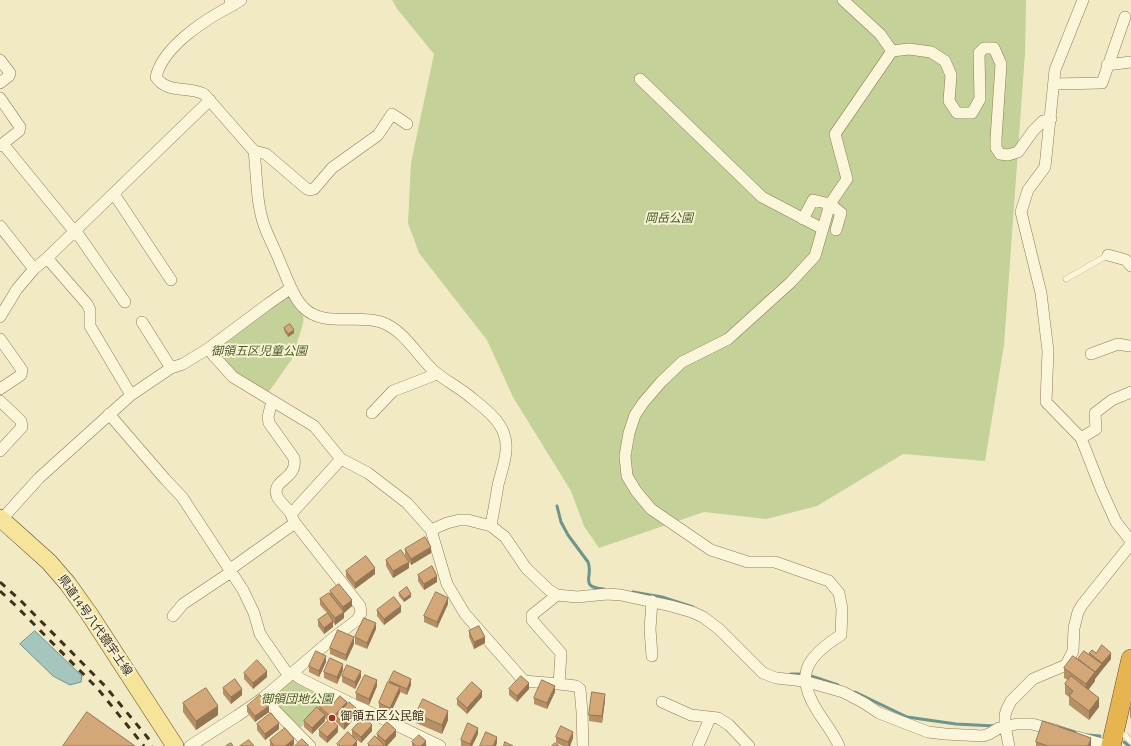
<!DOCTYPE html>
<html>
<head>
<meta charset="utf-8">
<style>
  body { margin:0 }
  canvas { display:block; background:#f2e9c5 }
</style>
</head>
<body>
<canvas width="1131" height="746"></canvas>
<script>
const context = document.querySelector('canvas').getContext('2d');
context.lineJoin = 'round';
function fill(path, color) {
  context.fillStyle = color;
  context.fill(path, 'evenodd');
}
function strokePath(path, color, width, dash) {
  context.strokeStyle = color;
  context.lineWidth = width;
  context.lineCap = dash ? 'butt' : 'round';
  context.setLineDash(dash || []);
  context.stroke(path);
}
function label(font, color, halo, rows, align = 'center') {
  context.font = font + ' Spectral,"Noto Sans JP",serif';
  context.lineWidth = 4;
  context.setLineDash([]);
  context.textBaseline = 'middle';
  context.strokeStyle = halo;
  context.fillStyle = color;
  for (const [text, x, y, turn = 0] of rows) {
    context.save();
    context.translate(x, y);
    context.rotate((+turn || 0) * Math.PI / 180);
    context.textAlign = isNaN(turn) ? turn : align;
    if (halo) context.strokeText(text, 0, 0);
    context.fillText(text, 0, 0);
    context.restore();
  }
}
fill(new Path2D(`
  M392,0H1026L1025,53L1004,345L985,461L903,454L817,506L766,519L704,512L599,548L584,526L571,491L513,397L487,340L419,253L408,223L411,163L434,54L398,10Z
  M288,294C292,303 300,309 303,316C306,323 294,346 294,356L268,393L239,377L214,349Z
  M293,678L331,699L299,729L268,698Z`), '#c4d198');
const water = new Path2D(`
  M35,631L82,676L81,682L70,685L53,676L20,644Z`);
fill(water, '#a7c5bf');
strokePath(water, '#6d948e', 1);
strokePath(new Path2D(`
  M557,506L561,522L568,535L588,562C594,576 578,587 604,589
  M633,592L662,597L693,607
  M791,674H801
  M808,675L838,685
  M855,692L907,717L956,724L995,726
  M1056,726L1078,733
  M1087,735L1100,736
  M1124,742L1129,746`), '#6d948e', 3);
const lane = new Path2D(`
  M1066,279L1108,255
  M1117,731L1126,736L1131,742`);
const street = new Path2D(`
  M230,0L233,5C206,19 163,46 156,77C167,94 188,86 204,94L254,151L266,154L307,189L310,190L314,189L332,168L378,135L392,114L407,124
  M1083,0L1055,70L1045,167L1028,190L1021,212L1041,293L1048,351L1046,402L1081,438L1101,489L1116,522L1131,541
  M233,5L241,0
  M892,51L909,49L931,52L945,61L951,75L949,101L957,113H972L980,99L979,53L984,48H994L1001,64L996,139V148L1000,154L1008,155L1018,152L1033,131L1043,121L1051,119
  M0,60L10,73L9,76L0,83
  M1107,65L1131,62
  M640,79L762,197L823,229
  M1054,84L1102,83L1125,17
  M0,98L20,127L19,131L0,146
  M3,144L74,231
  M254,151C257,175 256,202 264,225C269,239 277,253 282,267C288,280 293,297 303,307C323,328 356,314 381,322C404,330 416,354 433,370C444,380 457,386 468,395C481,406 498,417 504,434C510,450 502,469 498,485C496,499 493,513 491,526
  M114,194L171,280
  M803,219L813,200L830,204L841,213L836,230
  M0,226L34,269
  M75,230L125,302
  M1108,255L1126,260L1131,266
  M47,258L87,304L90,310V326L131,395
  M0,317L17,289L34,269L47,258L210,100
  M142,322L171,368
  M0,339L22,370L21,375L0,389
  M209,348L268,304L291,288
  M1091,354L1118,344L1129,346H1131
  M0,401L21,421L22,427L0,451
  M372,413L393,391L437,374
  M109,414L165,479L182,497L243,590L254,613L260,634L289,676
  M1081,438L1096,429L1095,413L1112,400L1131,392
  M291,514L341,459
  M2,519L39,478L131,395L171,368L183,364L209,348L213,355L233,377L314,426L341,459L368,473L407,503L431,530L447,584L465,614L524,681L559,684
  M431,530L447,523L459,520H468L491,526L505,537L526,568L549,590L557,595L577,597L607,594L621,595L671,606L692,612L703,617L719,629L763,673L776,678L804,681L843,692L864,703L879,713L928,732L945,734L983,736L989,734L999,728L1017,724H1032L1055,730
  M229,570L295,523
  M557,595L532,615V620L561,653L559,684L576,686L580,689L582,712L583,746
  M173,616L183,604L231,572
  M652,656L650,629L652,601
  M293,673L301,679L315,686L440,746
  M263,698L310,746
  M662,702L691,715L718,718L729,725L749,746
  M1077,737L1109,746
  M190,746L237,716L263,698L332,639L357,620L361,613L360,606L295,523C293,520 292,517 291,514C287,507 280,503 277,496C271,479 298,480 294,458L269,423L268,417L272,401
  M698,746L710,718
  M839,746C834,734 825,723 818,712C794,675 806,657 841,635L842,609L839,593L829,581L775,562H748L711,550L651,509L636,491L627,476L625,456L629,433L635,415L643,403L661,382L682,362L728,339L791,282L815,256L830,204L847,179L835,134L892,51L880,34L843,0
  M1009,746L1005,726V715L1007,709L1011,701L1033,679L1066,665L1073,651L1074,628L1078,612L1082,605L1131,544`);
const primary = new Path2D(`
  M0,518L49,562L68,584L90,615L175,746`);
const highway = new Path2D(`
  M1111,746L1131,659`);
strokePath(lane, '#8f7b59', 6);
strokePath(street, '#8f7b59', 12);
strokePath(primary, '#5c482e', 18);
strokePath(highway, '#5c482e', 20);
strokePath(lane, '#fbf5d9', 5.5);
strokePath(street, '#fbf5d9', 11);
strokePath(primary, '#f7e49b', 17);
strokePath(highway, '#e6b451', 19);
strokePath(new Path2D(`
  M0,582L20,600L105,686L148,738L152,746
  M0,591L14,604L98,689L144,746`), '#3e311e', 3, [7, 7]);
fill(new Path2D(`
  M284,328L294,333L288,337L284,331Z
  M405,549L431,553L411,565L405,555Z
  M386,560L409,568L393,578L386,566Z
  M346,571L375,574L355,589L346,577Z
  M418,575L437,582L424,590L418,581Z
  M330,591L352,606L344,613V618L335,625L333,622V627L324,634L318,626V620L327,613L320,605V599L330,594Z
  M399,593L411,597L404,602L399,596Z
  M448,604L437,628L424,622V616Z
  M377,610L401,612L384,625L377,616Z
  M376,629L367,649L355,644V637Z
  M469,631L485,643L474,649L469,637Z
  M354,644L346,661L330,654V648Z
  M1089,653H1096L1111,659L1102,670V669V670L1095,679V681L1088,690L1099,707L1089,720L1069,705V697L1065,694V684L1068,680L1064,678V668L1078,659L1089,655Z
  M326,662L319,677L309,672V666Z
  M343,670L337,684L324,678V672Z
  M244,673L267,677L253,689L244,679Z
  M342,676L361,677L355,689L342,682Z
  M389,681L411,685L407,695L400,692V693L390,714L379,709V703L389,682Z
  M377,686L369,705L356,700V693Z
  M223,688L242,695L231,704L223,694Z
  M509,689H529L517,702L509,695Z
  M555,692L547,709L534,704V698Z
  M482,697L467,714L457,705V699Z
  M605,700L602,723L589,721V715Z
  M183,703L218,715L196,730L183,712Z
  M1131,704V719L1130,717V707Z
  M347,705L357,715L344,730L336,722V720L334,722L338,732L327,743L319,736V730L328,721L325,718V721L312,734L304,727V721L319,709V706Z
  M247,706L269,712L255,722L247,712Z
  M416,714L448,720L442,734L416,723Z
  M257,724L279,729L265,740L257,730Z
  M352,730L372,731L361,743L352,736Z
  M377,734L396,736L387,746H368V744L377,738Z
  M478,734L472,746H461V740Z
  M556,737L573,738L570,746H563L556,743Z
  M270,740L294,745L292,746H270Z
  M412,742L426,746H410H412Z
  M1036,742L1091,746H1036Z`), '#b59067');
fill(new Path2D(`
  M294,330V333L288,337V334Z
  M431,547V553L411,565V559Z
  M409,562V568L393,578V571Z
  M375,568V574L355,589V583Z
  M437,576V582L424,590V584Z
  M411,594V597L404,602V599Z
  M448,598V604L437,628V622Z
  M352,600V606L344,613V618L335,625V618L343,613V607Z
  M401,606V612L384,625V619Z
  M333,621V627L324,634V628Z
  M376,623V629L367,649V643Z
  M354,637V644L346,661V655Z
  M485,637V643L474,649V642Z
  M1111,653V659L1102,670V663Z
  M326,656V662L319,677V671Z
  M343,664V670L337,684V677Z
  M1102,664V670L1095,679V681L1086,693V684Z
  M267,671V677L253,689V683Z
  M361,671V677L355,689V682Z
  M411,679V685L407,695V689Z
  M377,680V686L369,705V699Z
  M529,683V689L517,702V696Z
  M555,686V692L547,709V703Z
  M400,687V693L390,714V708Z
  M242,689V695L231,704V697Z
  M482,691V697L467,714V708Z
  M605,694V700L602,723V716Z
  M1099,698V707L1089,720V711Z
  M347,702V708L336,716V720L332,724V718Z
  M218,706V715L196,730V721Z
  M269,706V712L255,722V716Z
  M357,709V715L344,730V724Z
  M448,711V720L442,734V725Z
  M325,715V721L312,734V728Z
  M279,723V729L265,740V734Z
  M372,725V731L361,743V737Z
  M338,726V732L327,743V737Z
  M478,728V734L472,746H470V744Z
  M396,730V736L387,746H385V741Z
  M573,732V738L570,746H568V742Z
  M497,737V743L496,746H493Z
  M1091,738V746H1088Z
  M294,739V745L292,746H285Z
  M357,741V746H352Z
  M426,741V746H421Z`), '#947554');
const building = new Path2D(`
  M290,324L294,330L288,334L284,328Z
  M425,537L431,547L411,559L405,549Z
  M401,550L409,562L393,571L386,560Z
  M366,556L375,568L355,583L346,571Z
  M432,566L437,576L424,584L418,575Z
  M339,584L352,600L343,607L330,591Z
  M407,587L411,594L404,599L399,593Z
  M436,592L448,598L437,622L424,616Z
  M329,593L344,612L335,618L320,599Z
  M394,597L401,606L384,619L377,610Z
  M328,613L333,621L324,628L318,620Z
  M364,618L376,623L367,643L355,637Z
  M479,626L485,637L474,642L469,631Z
  M338,630L354,637L346,655L330,648Z
  M1102,645L1111,653L1102,663L1089,653L1092,650L1096,653Z
  M316,651L326,656L319,671L309,666Z
  M1084,651L1102,664L1095,672L1078,659Z
  M1073,656L1095,672L1086,684L1064,668Z
  M330,658L343,664L337,677L324,672Z
  M257,660L267,671L253,683L244,673Z
  M347,665L361,671L355,682L342,676Z
  M394,671L411,679L407,689L389,681Z
  M365,675L377,680L369,699L356,693Z
  M521,676L529,683L517,696L509,689Z
  M1071,676L1099,698L1089,711L1069,696L1073,691L1065,684Z
  M235,679L242,689L231,697L223,688Z
  M542,680L555,686L547,703L534,698Z
  M388,682L400,687L390,708L379,703Z
  M472,682L482,691L467,708L457,699Z
  M206,688L218,706L196,721L183,703Z
  M592,692L605,694L602,716L589,715Z
  M260,695L269,706L255,716L247,706Z
  M340,696L347,702L332,718L319,706L325,699L332,705Z
  M423,699L448,711L442,725L416,714Z
  M349,702L357,709L344,724L336,716Z
  M317,707L325,715L312,728L304,721Z
  M87,712L135,746H63Z
  M271,713L279,723L265,734L257,724Z
  M364,717L372,725L361,737L352,730Z
  M330,719L338,726L327,737L319,730Z
  M1043,721L1091,738L1088,746H1048L1036,742Z
  M387,722L396,730L385,741L377,734Z
  M468,723L478,728L470,744L461,740Z
  M561,726L573,732L568,742L556,737Z
  M285,728L294,739L285,746H274L270,740Z
  M348,732L357,741L352,746H339L337,744Z
  M486,732L497,737L493,746H480Z
  M419,735L426,741L421,746H416L412,742Z
  M375,736L384,745L383,746H370L368,744Z
  M302,739L309,746H295Z
  M249,740L254,746H240Z
  M505,742L513,746H504Z
  M231,743L233,746H226Z
  M555,743L559,746H552Z`);
fill(building, '#d3a778');
strokePath(building, '#947554', 1);
for (const [x, y, r, color] of [
  [332,718,4,"#a23024"]
]) {
  const dot = new Path2D();
  dot.arc(x, y, r, 0, 2 * Math.PI);
  context.fillStyle = color;
  context.fill(dot);
  strokePath(dot, '#f8f2d5', 1.5);
}
label('italic 12px', '#485c23', '#f8f2d5', [
  ["岡岳公園",669,220],
  ["御領五区児童公園",259,353],
  ["御領団地公園",297,701]
]);
label('12px', '#3e311e', '#f8f2d5', [
  ["県道14号八代鏡宇土線",94,626,55]
]);
label('12px', '#3e311e', '#f8f2d5', [
  ["御領五区公民館",340,718]
], 'left');
</script>
</body>
</html>
